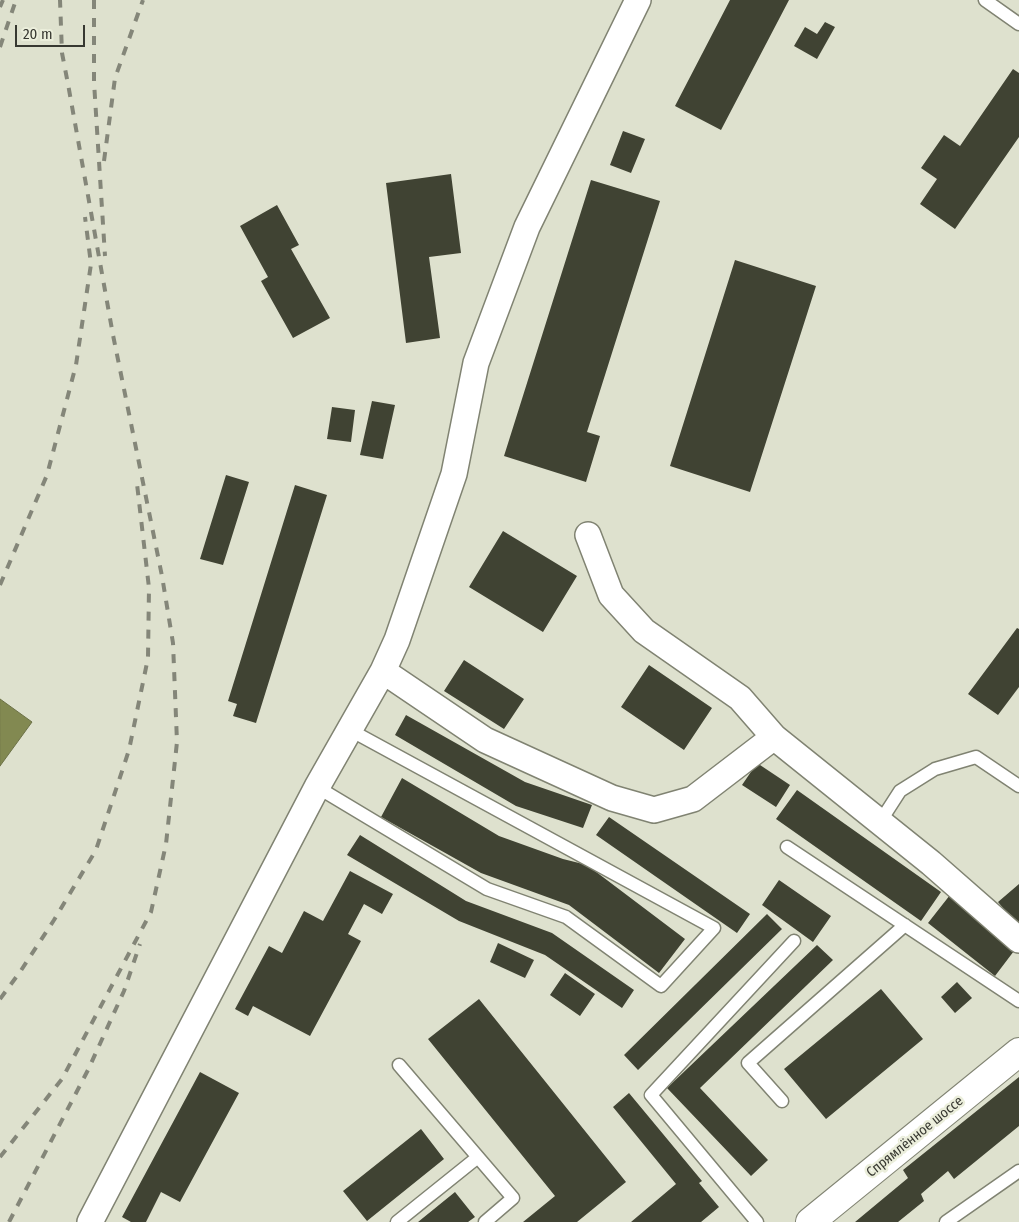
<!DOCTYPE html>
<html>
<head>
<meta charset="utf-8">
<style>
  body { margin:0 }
  #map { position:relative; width:1019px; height:1222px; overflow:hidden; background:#dee1ce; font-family:"Fira Sans Condensed",sans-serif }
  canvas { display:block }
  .scale { position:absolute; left:15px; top:25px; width:70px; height:22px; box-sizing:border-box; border:2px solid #373831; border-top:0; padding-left:6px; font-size:15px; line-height:18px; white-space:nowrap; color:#373831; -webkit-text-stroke:4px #ebeedb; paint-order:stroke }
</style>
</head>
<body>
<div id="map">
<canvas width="1019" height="1222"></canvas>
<div class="scale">20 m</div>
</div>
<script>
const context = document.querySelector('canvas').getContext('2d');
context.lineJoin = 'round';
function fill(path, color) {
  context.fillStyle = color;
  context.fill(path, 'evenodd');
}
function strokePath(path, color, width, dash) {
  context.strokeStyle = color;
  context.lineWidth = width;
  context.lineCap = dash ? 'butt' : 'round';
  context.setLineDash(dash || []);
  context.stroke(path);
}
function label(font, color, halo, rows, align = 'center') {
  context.font = font + ' "Fira Sans Condensed",sans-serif';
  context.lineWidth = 5;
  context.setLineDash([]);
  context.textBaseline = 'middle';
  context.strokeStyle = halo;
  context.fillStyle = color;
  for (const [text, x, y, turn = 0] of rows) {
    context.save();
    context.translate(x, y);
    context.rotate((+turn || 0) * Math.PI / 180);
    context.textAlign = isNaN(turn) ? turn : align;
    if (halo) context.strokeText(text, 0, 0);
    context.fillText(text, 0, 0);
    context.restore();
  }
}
const water = new Path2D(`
  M0,699L32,722L0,766Z`);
fill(water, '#828951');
strokePath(water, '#6c7147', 1);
fill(new Path2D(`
  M730,0H789L721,130L675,106Z
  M825,22L835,27L817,59L794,46L805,27L817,34Z
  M1013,69L1019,73V137L955,229L920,204L937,179L921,168L944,135L960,146Z
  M623,131L645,139L631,173L610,165Z
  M451,174L461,253L429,257L440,338L406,343L386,183Z
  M591,180L660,201L587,432L600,436L586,482L504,456Z
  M277,205L299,245L291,249L330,318L293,338L261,281L268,277L240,226Z
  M735,260L816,286L750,492L670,466Z
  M372,401L395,405L383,459L360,455Z
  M332,407L355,410L351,442L327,439Z
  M226,475L249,482L223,565L200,559Z
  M295,485L327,495L256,723L233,716L237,704L228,701Z
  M503,531L577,576L543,632L469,587Z
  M1017,628L1019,629V687L998,715L968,694Z
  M464,660L524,699L504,729L444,691Z
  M649,665L712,708L684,750L621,707Z
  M406,715L525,782L592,805L583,828L516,806L395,735Z
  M757,763L790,785L776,807L742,785Z
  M402,778L499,836L563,859L587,865L685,939L659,973L569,905L481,873L381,817Z
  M797,790L941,892L921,921L776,819Z
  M609,817L750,914L737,933L596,835Z
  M360,835L466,901L552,933L634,990L622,1008L545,955L459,921L347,855Z
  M350,871L393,894L382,914L364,904L348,934L361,941L310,1036L253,1006L248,1016L235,1009L269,946L282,953L304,911L323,921Z
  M779,880L831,916L813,942L762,905Z
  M1019,884V927L998,902Z
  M950,895L1017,947L995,976L928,923Z
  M767,914L782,929L638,1070L624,1055Z
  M498,943L534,960L525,978L490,962Z
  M817,945L833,960L700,1088L768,1160L751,1176L667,1088Z
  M565,973L595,994L580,1016L550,995Z
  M957,982L972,998L955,1013L941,997Z
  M881,989L923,1039L826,1119L784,1069Z
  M479,999L626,1182L577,1222H523L555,1196L428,1039Z
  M200,1072L239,1093L180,1202L161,1192L146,1222H131L122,1217Z
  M1019,1077V1126L954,1179L948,1171L921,1194L924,1201L898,1222H855L908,1178L903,1170Z
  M629,1093L702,1181L699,1183L719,1207L701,1222H631L676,1184L613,1107Z
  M421,1129L444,1159L367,1221L343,1191Z
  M455,1192L475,1217L468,1222H418Z`), '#404333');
const lane = new Path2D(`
  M985,0L1019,24
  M317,787L487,889L566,917L661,986L714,928L350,730
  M880,822L900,791L935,769L976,757L1019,786
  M787,847L1019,1001
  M399,1065L513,1198L485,1222
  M782,1101L748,1063L905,925
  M397,1222L478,1157
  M757,1222L651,1095L794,941
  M946,1222L1019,1171`);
const street = new Path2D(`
  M588,535L611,595L644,631L740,698L774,737L931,863L1019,940
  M383,671L485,740L612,798L654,810L693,799L774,737
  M90,1222L317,787L383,671L397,640L454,474L476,363L527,227L638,0`);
const secondary = new Path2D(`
  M810,1222L1019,1052`);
strokePath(lane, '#808372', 15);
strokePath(street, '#808372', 28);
strokePath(secondary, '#808372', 30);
strokePath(lane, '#fff', 12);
strokePath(street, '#fff', 25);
strokePath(secondary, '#fff', 28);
strokePath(new Path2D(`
  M94,0V82L105,256
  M0,7L3,0
  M0,47L16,0
  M104,161L115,78L143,0
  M0,585L47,475L76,365L91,264L85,217
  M0,999L20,972L54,920L96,850L129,750L148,658L149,588L137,484
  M0,1157L62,1079L151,912L166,844L177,742L173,643L162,576L113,335L68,84L62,53L60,0
  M9,1222L88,1070L124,991L140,944`), '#848679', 4, [9, 9]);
label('14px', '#373831', '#ebeedb', [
  ["Спрямлённое шоссе",915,1137,-39]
]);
</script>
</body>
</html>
